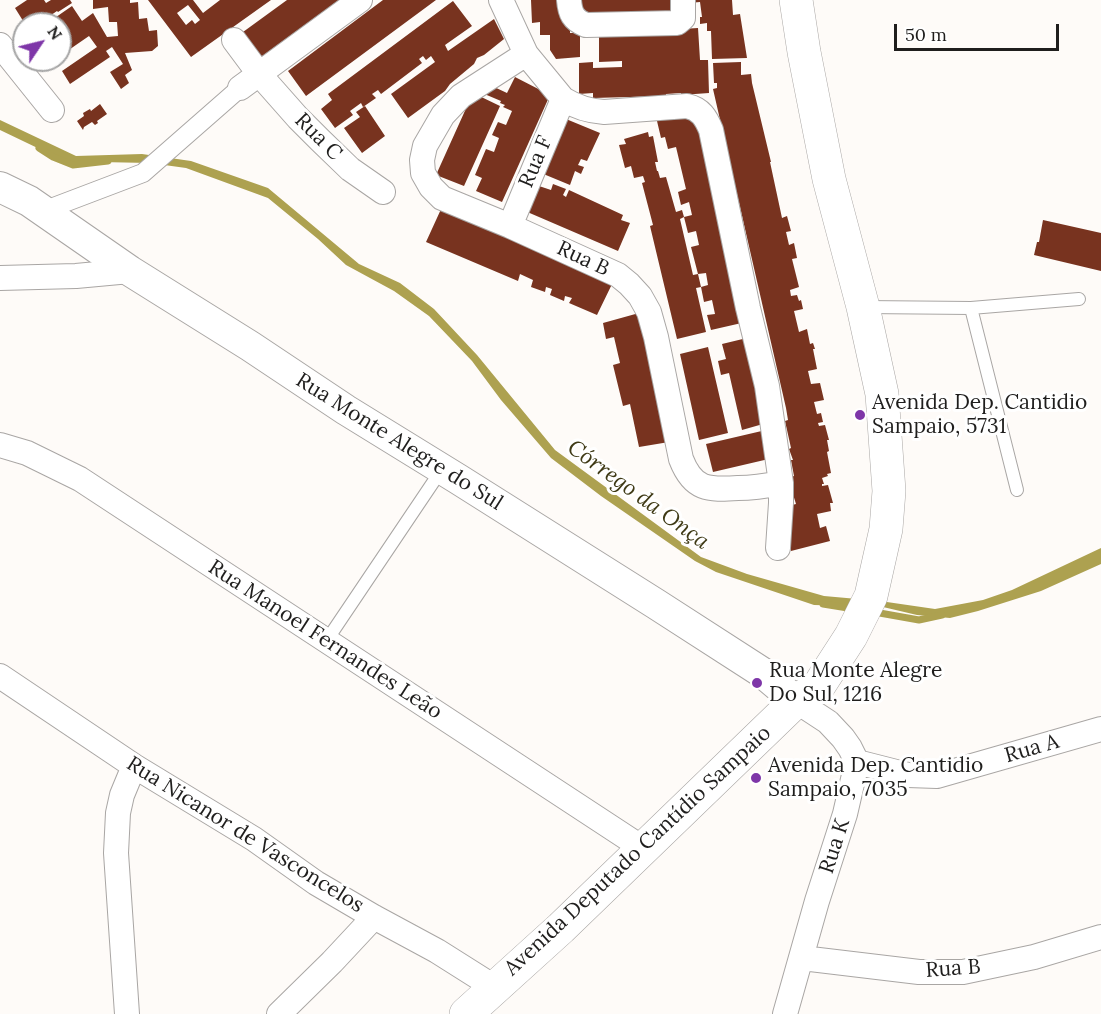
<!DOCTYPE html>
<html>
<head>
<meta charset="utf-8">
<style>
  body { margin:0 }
  #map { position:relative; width:1101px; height:1014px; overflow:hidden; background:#fefbf8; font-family:Lora,serif }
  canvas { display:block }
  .north { position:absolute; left:12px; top:12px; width:60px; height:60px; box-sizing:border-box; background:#fff; border:2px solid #a5a5a5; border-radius:50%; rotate:55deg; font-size:16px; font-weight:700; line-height:24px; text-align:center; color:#1f1e1d }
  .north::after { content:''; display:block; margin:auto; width:21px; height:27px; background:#7e36a8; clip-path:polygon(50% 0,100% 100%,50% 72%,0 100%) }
  .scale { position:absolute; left:894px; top:24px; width:165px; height:27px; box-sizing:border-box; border:3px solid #1f1e1d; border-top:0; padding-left:8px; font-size:18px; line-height:21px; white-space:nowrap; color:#1f1e1d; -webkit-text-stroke:4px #fff; paint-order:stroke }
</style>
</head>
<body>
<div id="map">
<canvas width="1101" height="1014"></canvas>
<div class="north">N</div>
<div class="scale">50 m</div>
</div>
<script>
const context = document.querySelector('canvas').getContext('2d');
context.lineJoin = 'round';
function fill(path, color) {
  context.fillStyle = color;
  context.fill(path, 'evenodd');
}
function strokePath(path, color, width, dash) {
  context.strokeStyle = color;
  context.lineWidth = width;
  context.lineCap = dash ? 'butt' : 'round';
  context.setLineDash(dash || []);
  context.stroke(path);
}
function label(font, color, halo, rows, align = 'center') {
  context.font = font + ' Lora,serif';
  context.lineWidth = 6;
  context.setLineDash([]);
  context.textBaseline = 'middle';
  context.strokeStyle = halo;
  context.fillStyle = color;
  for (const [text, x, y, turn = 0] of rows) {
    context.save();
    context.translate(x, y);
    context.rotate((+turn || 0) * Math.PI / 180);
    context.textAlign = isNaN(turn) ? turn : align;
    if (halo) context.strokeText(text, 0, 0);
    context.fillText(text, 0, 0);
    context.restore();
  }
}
fill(new Path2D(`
  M0,120L76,156L142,154L191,161L268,188L359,264L400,283L434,309L477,355L555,450L701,557L747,574L824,596L880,601L935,609L983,600L1012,590L1101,548V564L1041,591L978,611L950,618L917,615L883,607L814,605L716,572L695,561L601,496L551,458L501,400L472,361L429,316L394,291L346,265L318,239L268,198L186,168L150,163L99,162L73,165L0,130Z`), '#ada150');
strokePath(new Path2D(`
  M39,148L53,157L73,165L108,161
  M823,604L854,609
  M874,612L919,620L942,615`), '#ada150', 7);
fill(new Path2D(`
  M27,0H44L46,3L51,0H70L72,3L58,12L57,11L38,24H25L15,8Z
  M93,0H130V3L138,2L139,19L147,18L149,31L157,30L158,46L152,51L125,53L132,70L125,75L129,83L121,89L110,72L123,64L112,47L106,51L110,57L70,84L62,71L97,47L89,36L60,56V24H46L72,6L82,21L93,13L107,37L118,36L117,22H109L108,7L93,9Z
  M148,0H193L203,13L220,0H271L191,57ZM188,5L200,20L195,24L192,20L186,25L177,13Z
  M287,0H339L261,57L243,32Z
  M383,0H436L306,96L288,71Z
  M531,0H562L570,19V33H580V57L556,59L550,50V35H540V22L532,23Z
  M580,0H678V15L593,16L583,13Z
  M689,0H732L733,15L740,14L747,58L712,59L711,31H707V23L700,24V17H702L700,2L689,3Z
  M453,1L472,26L445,45L448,51L494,19L504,39L484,55L477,58L474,64L450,84L445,91L408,118L391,94L435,62L431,56L426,60L423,56L419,59L422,63L381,94L378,90L372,94L376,98L363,107L361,103L350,111L353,115L335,128L321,109L332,100L328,94Z
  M698,28L700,60H708L709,93L681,95V93L666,94V96L593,98V93L579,94V63L593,62V68L622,67V61L599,62V36L614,33Z
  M31,60H55L39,71Z
  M741,62V75L751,74L752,83L771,162H770L782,218L787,216L791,231L786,232L789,245L794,243L797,258L792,259L799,287L790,290L791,296L797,295L799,301L801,300L803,309L794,311L799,332L807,329L810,344L813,343L815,349H813L817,369L808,371L811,384L820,383L824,400L814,402L817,414L821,413L823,422L818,423L819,426L825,425L829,440H827L829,451L827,452L831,473L827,474L828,476L822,478L824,484H822V486L828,485L833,503H830L831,511L817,514L820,528L826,526L830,541L791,551L787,536L791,535L788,520V506L796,504L792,491H794L791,477L794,476L791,460H793L789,449L791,448L785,421L788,420L786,408L713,89L717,88V83H714L713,63Z
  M515,77L550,95L502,202L476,191L482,178L475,175L486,149L494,152L499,138L492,135L498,122L506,125L512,111L503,107L505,105L500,103L501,101L482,93L492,86L507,93Z
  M473,93L500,106L464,186L436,175Z
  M100,104L107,114L97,121L98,123L95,125L92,122L84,127L83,130L77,121L84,116L83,113L90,109L91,111Z
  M365,106L385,136L362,153L344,128L360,117L356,112Z
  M695,112L746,322L711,330L707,315L715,314L712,300L704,302L701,287L708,285L706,273L698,274L691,247L699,245L696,231L688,233L684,217L692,215L689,202L681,205L678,192L686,189L676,147L668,149L665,137L661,138L657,121Z
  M566,119L600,133L587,161L581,159L578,165L584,167L581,174L575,171L570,185L541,173Z
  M648,132L649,137L653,136L658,162H655L657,171H658L660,178L666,177L676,212L682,210L684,217L680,219L693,275L698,274L701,287L696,288L706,332L677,339L650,226L653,225L642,183L645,182L643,176L634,178L631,166L625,168L619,145L626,144L624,139Z
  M553,184L566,189L563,195L566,197L569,190L623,215L621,220L630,223L618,251L525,211L536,185L551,190Z
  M442,207L613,282L597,315L569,303L572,298L565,296L564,301L550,295L552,289L546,287L545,292L531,287L533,280L520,274L518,281L426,242Z
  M1043,220L1101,233V271L1034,255L1037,242H1039Z
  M639,313L669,442L639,447L630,404L623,406L613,365L620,363L614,337L606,339L603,323Z
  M751,337L770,422L742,430L729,373L721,375L718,361L726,359L722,344Z
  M708,347L728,433L699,440L680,354Z
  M766,430L773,458L713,472L706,444Z`), '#78331f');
const service = new Path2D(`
  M864,307L971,308L1079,299
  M971,308L1017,490
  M327,640L436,478L443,471`);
const pedestrian = new Path2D(`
  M43,211L143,173L240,88`);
const minor = new Path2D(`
  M501,0L526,54L563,99C576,107 588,111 604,112L687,106C701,109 706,118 711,130L748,308L767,386L781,483V503L778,548
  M569,0C570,13 573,20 586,25L677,23L683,18V0
  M234,40L260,75L298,118L320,140L350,169L383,192
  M0,45L52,110
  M526,54L461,96L443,115L425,146L422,160L423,173L431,187L442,198L510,226L618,275L629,284L640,296L649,312L656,337L681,459C693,490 708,490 738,488C752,488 766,486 781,483
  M240,88L360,0
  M510,226L563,99
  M0,278L76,276L130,271
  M0,445L27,453L80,479L644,849
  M0,676L134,766L254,839L316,883L374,917L437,951L494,987
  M857,762L908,775L937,776L1101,729
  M802,958L919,972H963L1034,957L1101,937
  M127,1014L116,853L118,813L122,795L134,766
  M279,1014L332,962L374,917
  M785,1014L817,901L845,814L857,762L850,748L843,738L828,722L796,701`);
const tertiary = new Path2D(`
  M0,187L29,201L130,271L250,346L346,410L458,479L656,604L763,673L796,701`);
const primary = new Path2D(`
  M466,1014L561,928L796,701L818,687L851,636L871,596L886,529L889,491L882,394L863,307L829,179L804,52L796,0`);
strokePath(service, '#a9a6a4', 14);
strokePath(pedestrian, '#a9a6a4', 20);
strokePath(minor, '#a9a6a4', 26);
strokePath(tertiary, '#a9a6a4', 32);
strokePath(primary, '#a9a6a4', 34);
strokePath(service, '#fff', 12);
strokePath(pedestrian, '#fff', 18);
strokePath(minor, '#fff', 24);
strokePath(tertiary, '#fff', 30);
strokePath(primary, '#fff', 33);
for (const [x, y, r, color] of [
  [860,415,6,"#7e36a8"],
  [757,683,6,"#7e36a8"],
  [756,778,6,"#7e36a8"]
]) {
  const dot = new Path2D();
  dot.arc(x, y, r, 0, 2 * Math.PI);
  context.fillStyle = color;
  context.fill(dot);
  strokePath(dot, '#fff', 2);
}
label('21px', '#1f1e1d', '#fff', [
  ["Rua C",318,137,45],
  ["Rua F",536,162,-67],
  ["Rua B",583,259,25],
  ["Rua Monte Alegre do Sul",399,442,32],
  ["Rua Manoel Fernandes Leão",325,640,33],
  ["Rua A",1032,749,-16],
  ["Rua Nicanor de Vasconcelos",245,835,32],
  ["Rua K",835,846,-72],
  ["Avenida Deputado Cantídio Sampaio",638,851,-43],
  ["Rua B",953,969,-4]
]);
label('21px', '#1f1e1d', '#fff', [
  ["Avenida Dep. Cantidio",872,403],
  ["Sampaio, 5731",872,427],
  ["Rua Monte Alegre",769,671],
  ["Do Sul, 1216",769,695],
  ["Avenida Dep. Cantidio",768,766],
  ["Sampaio, 7035",768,790]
], 'left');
label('italic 22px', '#3f3a16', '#fff', [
  ["Córrego da Onça",638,495,36]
]);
</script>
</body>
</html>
